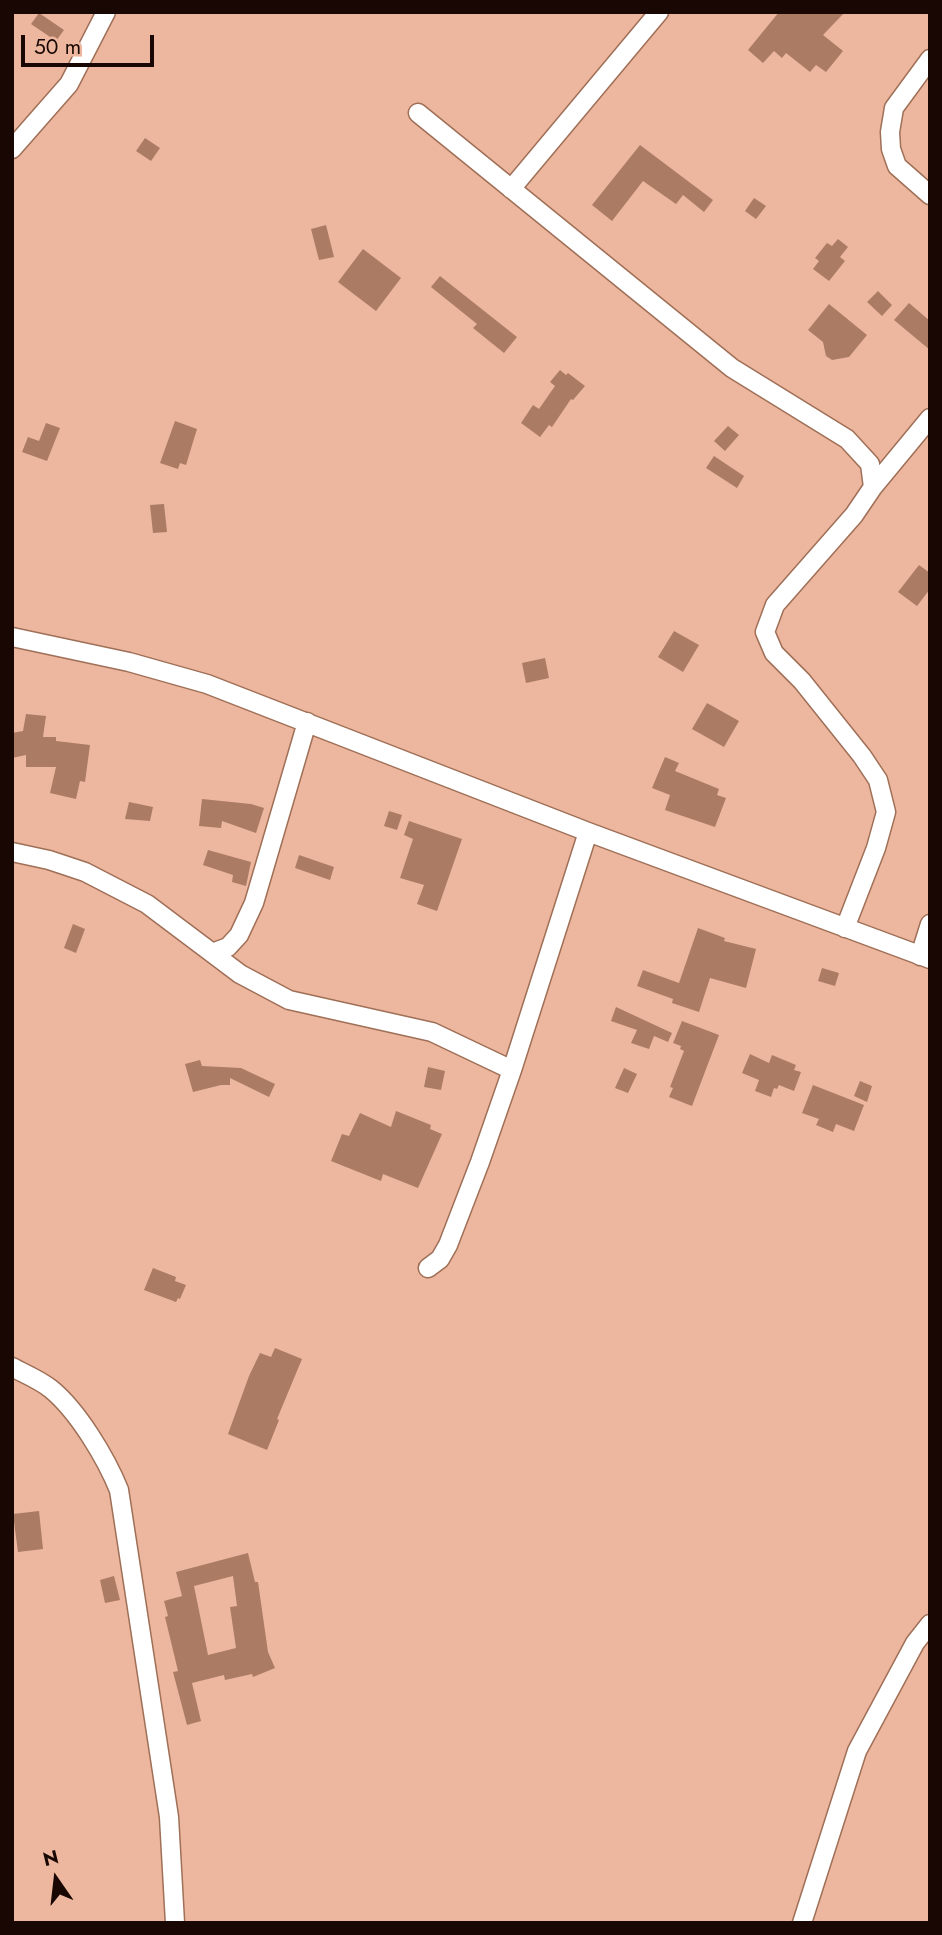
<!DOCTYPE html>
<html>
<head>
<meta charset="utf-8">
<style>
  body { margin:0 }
  #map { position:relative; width:942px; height:1935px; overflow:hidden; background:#ecb79e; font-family:Jost,sans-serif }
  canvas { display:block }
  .frame { position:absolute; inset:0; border:14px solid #180702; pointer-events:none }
  .north { position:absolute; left:21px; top:1844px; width:70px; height:70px; -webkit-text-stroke:5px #ecb79e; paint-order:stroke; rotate:346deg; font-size:19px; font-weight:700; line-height:28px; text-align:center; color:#180702 }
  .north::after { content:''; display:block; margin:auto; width:24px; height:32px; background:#180702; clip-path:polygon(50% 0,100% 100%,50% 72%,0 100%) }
  .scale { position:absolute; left:21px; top:35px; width:133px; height:32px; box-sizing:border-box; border:4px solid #180702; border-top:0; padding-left:9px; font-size:21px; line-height:24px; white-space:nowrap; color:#180702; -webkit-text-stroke:5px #ecb79e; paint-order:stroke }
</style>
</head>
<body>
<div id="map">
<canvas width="942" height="1935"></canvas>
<div class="frame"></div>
<div class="north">N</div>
<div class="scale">50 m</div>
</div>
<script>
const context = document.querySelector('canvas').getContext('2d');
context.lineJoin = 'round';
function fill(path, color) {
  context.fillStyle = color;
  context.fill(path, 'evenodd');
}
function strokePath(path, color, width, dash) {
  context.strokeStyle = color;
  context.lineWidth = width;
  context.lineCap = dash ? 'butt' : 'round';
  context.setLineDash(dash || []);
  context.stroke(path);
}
fill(new Path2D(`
  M779,12H845L823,35L843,51L826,72L816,65L810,72L786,53L782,58L774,51L763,63L748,50Z
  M39,13L64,30L56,41L31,24Z
  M145,138L160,148L151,161L136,151Z
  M640,145L713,200L704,212L683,195L676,204L643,181L612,221L592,205Z
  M754,198L766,206L756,219L745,211Z
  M326,225L334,257L319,260L311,229Z
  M838,239L848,247L840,257L845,261L829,281L813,269L819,261L815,258L827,243L832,246Z
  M363,249L401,278L376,311L338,282Z
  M440,276L517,337L504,353L473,328L477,324L431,287Z
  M878,291L892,305L882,316L867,302Z
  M909,303L930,321V350L894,320Z
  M829,304L867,335L849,357L832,360L826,356L823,342L808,330Z
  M560,370L566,375L568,373L585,386L573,400L571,399L552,427L549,425L540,437L521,423L533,405L539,409L555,386L550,382Z
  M175,421L197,429L186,465L180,463L178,469L160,463Z
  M46,423L60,428L47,461L22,452L28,437L39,441Z
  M728,426L739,435L725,451L714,441Z
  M714,456L744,476L737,488L706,468Z
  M164,504L167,532L153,533L150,505Z
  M919,565L930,573V589L917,606L898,592Z
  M674,631L699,645L683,672L658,657Z
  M545,658L549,678L526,683L522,663Z
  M707,703L739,721L724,747L692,729Z
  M26,714L46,716L43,737H56V741L90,745L85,782L80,781L76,799L50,793L56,767H26V755L12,758V733L23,731Z
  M665,757L679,763L675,771L719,789L717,795L726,798L715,827L665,810L670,795L652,788Z
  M202,799L251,804L264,808L256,833L222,821L221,828L199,826Z
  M129,802L153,807L150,821L125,819Z
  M389,811L402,815L397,830L384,826Z
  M409,821L462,839L437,911L417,904L424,885L400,878L413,839L404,835Z
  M208,850L251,862L246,886L232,882L233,875L203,865Z
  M299,855L334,867L330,880L295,868Z
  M73,924L85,929L76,953L64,948Z
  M698,928L725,938L724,941L756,949L746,988L710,978L699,1012L672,1003L673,999L637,986L643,970L679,983Z
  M822,968L839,973L835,986L818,981Z
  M616,1007L672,1033L668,1042L654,1036L649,1049L631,1043L637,1030L611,1021Z
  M682,1021L719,1035L692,1106L669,1097L673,1088L670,1087L684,1051L680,1049L681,1046L673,1043Z
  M750,1054L769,1063L772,1055L796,1065L794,1070L801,1072L794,1091L779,1085L777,1089L774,1088L771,1097L755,1091L759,1080L742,1073Z
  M200,1060L202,1066L241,1068L275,1084L269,1097L230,1078V1085H221L193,1092L185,1064Z
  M428,1067L445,1071L441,1090L424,1087Z
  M624,1068L637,1074L628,1093L615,1088Z
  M860,1081L872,1086L867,1102L854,1096Z
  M813,1085L864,1105L854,1131L836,1124L833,1132L816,1125L819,1119L802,1113Z
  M396,1111L431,1125L430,1129L442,1134L418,1188L383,1174L381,1181L331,1161L342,1134L349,1136L360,1113L391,1127Z
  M153,1268L176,1277L175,1281L186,1285L180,1299L178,1298L176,1302L144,1290Z
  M275,1348L302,1359L277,1419L279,1420L267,1450L228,1434L249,1376L260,1353L271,1357Z
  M39,1511L43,1549L18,1552L13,1514Z
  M248,1553L255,1582H258L268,1652L275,1668L253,1677L252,1674L225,1680L224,1675L192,1683L201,1721L187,1725L173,1672L178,1671L165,1617L168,1616L164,1601L182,1596L176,1572ZM233,1576L237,1606L230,1607L236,1648L208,1655L194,1586Z
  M114,1576L120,1600L105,1603L100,1580Z`), '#ab7b63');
const minor = new Path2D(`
  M930,59L894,108L890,132L891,149L897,166L930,195
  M418,113L732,368L847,439L870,464L873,487L854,515L775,605L765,632L774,653L802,681L862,756L878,780L886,812L876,848L845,928
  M12,149L69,84L106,12
  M511,189L659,12
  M873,487L930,418
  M12,637L129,662L207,684L588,832L930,959
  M12,852L49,860L85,872L147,904L240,974L289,1000L432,1032L512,1070
  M212,953L228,947L239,935L254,903L307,722
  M920,956L930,924
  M428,1268L440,1259L448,1245L480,1162L512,1070L588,832
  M12,1367C25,1374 40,1380 51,1389C78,1411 106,1458 119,1490L169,1817L175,1923
  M802,1923L857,1751L915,1643L930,1624`);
strokePath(minor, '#9f6f57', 21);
strokePath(minor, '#fff', 18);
</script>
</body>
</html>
